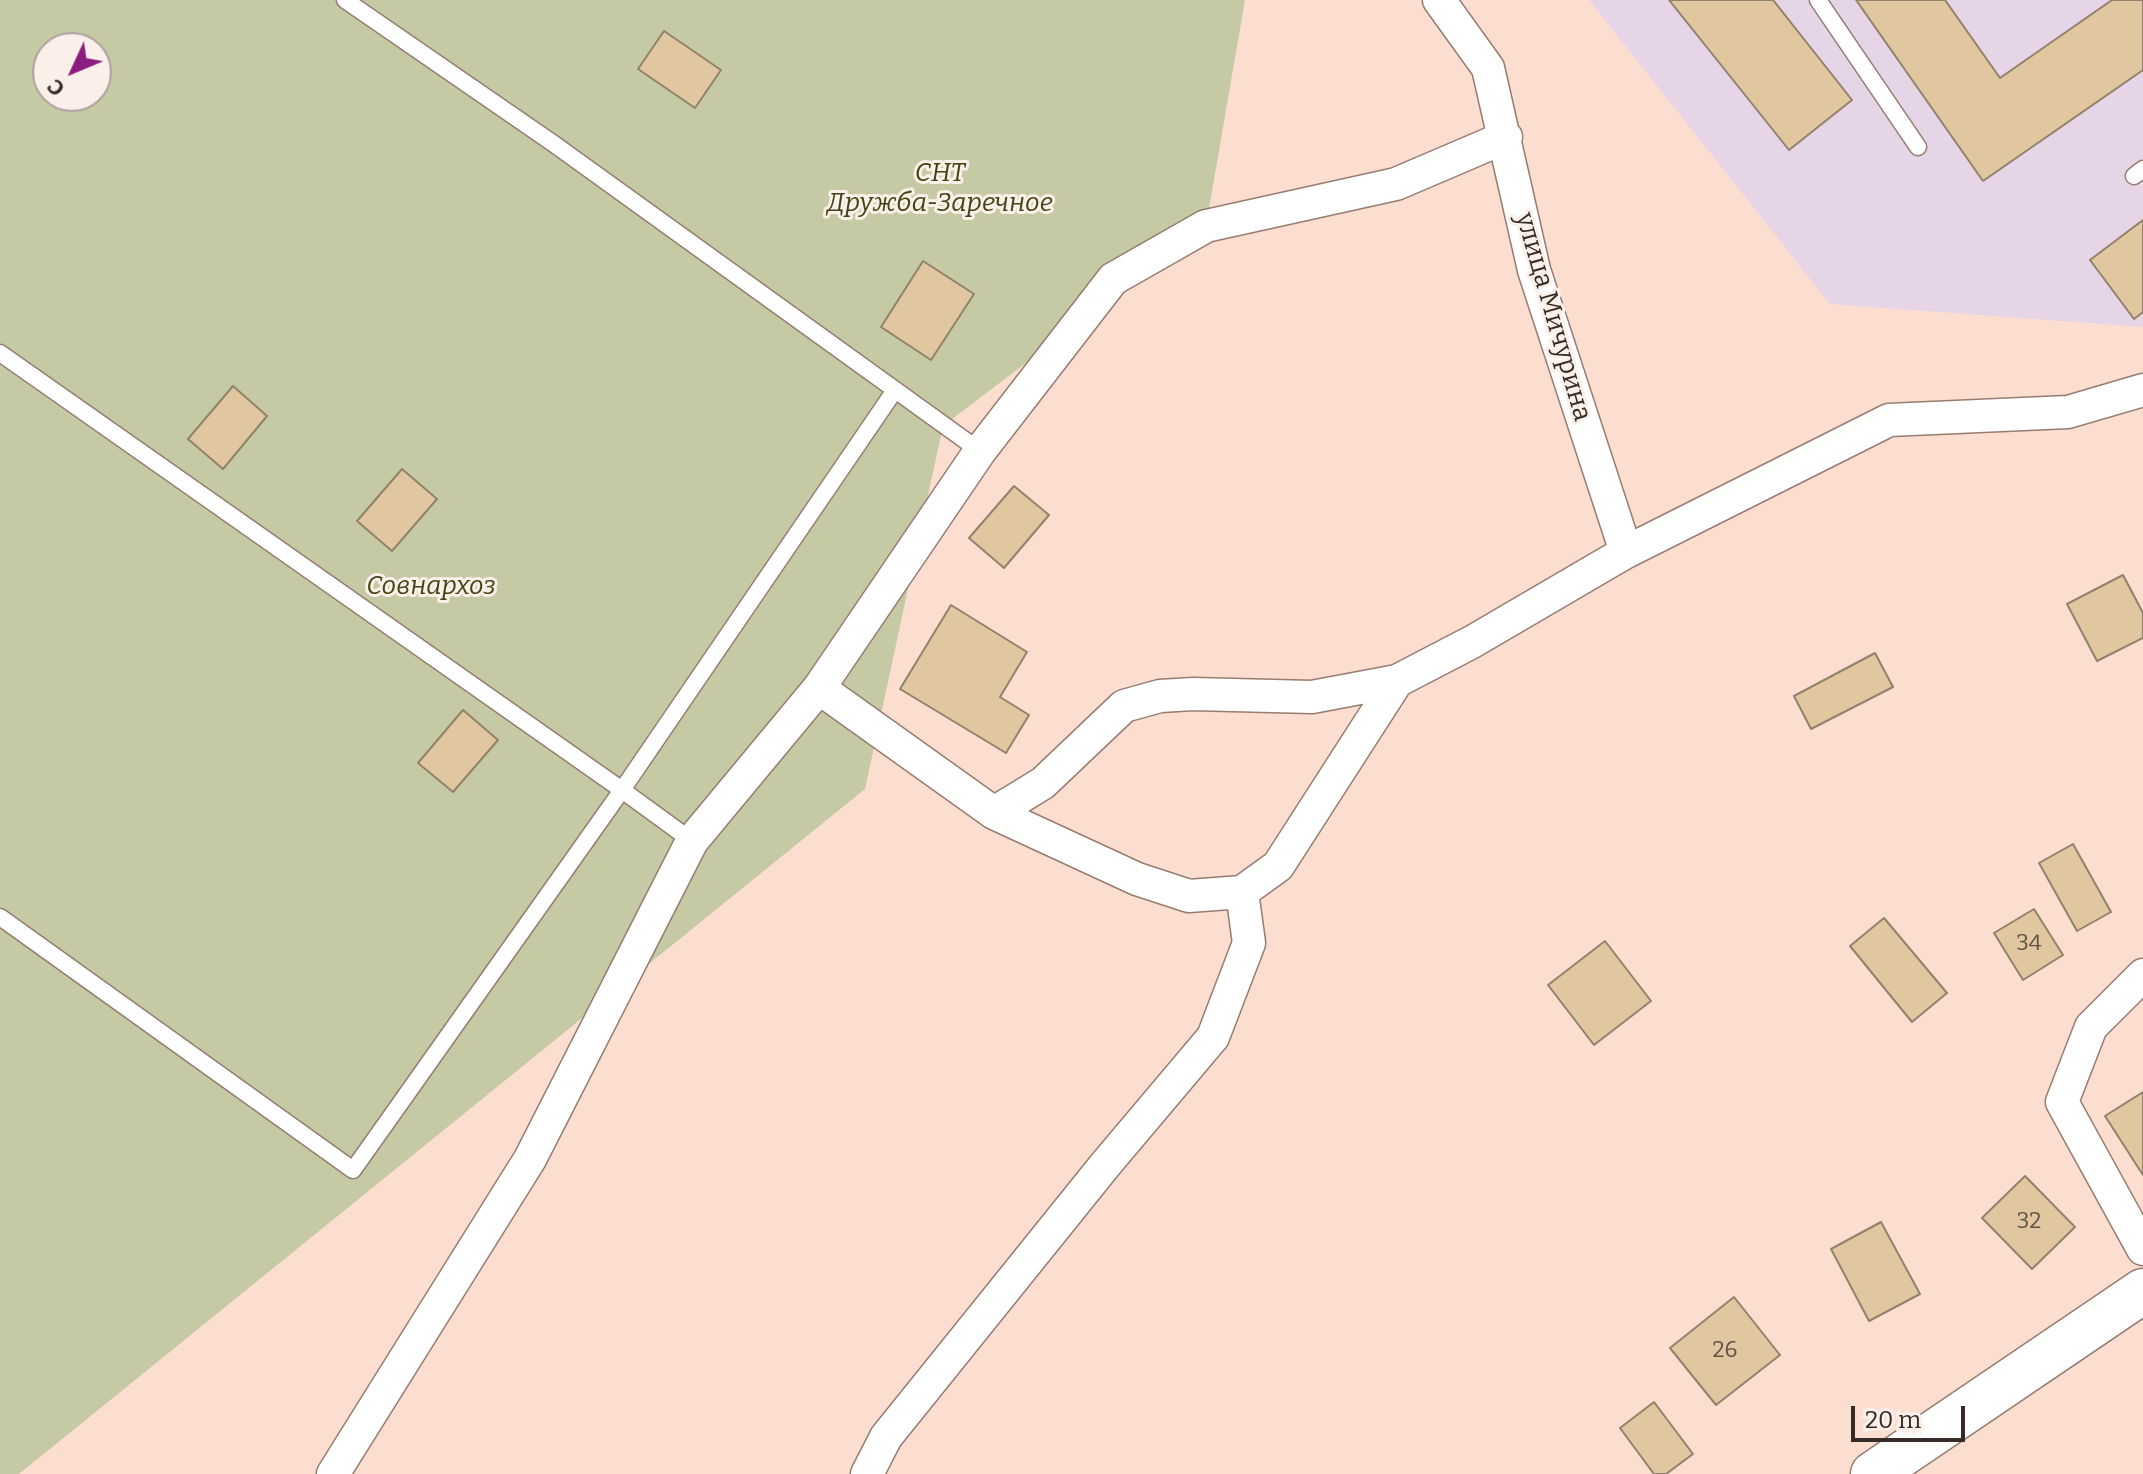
<!DOCTYPE html>
<html>
<head>
<meta charset="utf-8">
<style>
  body { margin:0 }
  #map { position:relative; width:2143px; height:1474px; overflow:hidden; background:#fcded1; font-family:Bitter,serif }
  canvas { display:block }
  .north { position:absolute; left:32px; top:32px; width:80px; height:80px; box-sizing:border-box; background:#fbefea; border:2px solid #aca19c; border-radius:50%; rotate:226deg; font-size:22px; font-weight:700; line-height:32px; text-align:center; color:#362b26 }
  .north::after { content:''; display:block; margin:auto; width:28px; height:36px; background:#8c1d80; clip-path:polygon(50% 0,100% 100%,50% 72%,0 100%) }
  .scale { position:absolute; left:1851px; top:1406px; width:114px; height:36px; box-sizing:border-box; border:4px solid #362b26; border-top:0; padding-left:10px; font-size:24px; line-height:28px; white-space:nowrap; color:#362b26; -webkit-text-stroke:6px #fbefea; paint-order:stroke }
</style>
</head>
<body>
<div id="map">
<canvas width="2143" height="1474"></canvas>
<div class="north">С</div>
<div class="scale">20 m</div>
</div>
<script>
const context = document.querySelector('canvas').getContext('2d');
context.lineJoin = 'round';
function fill(path, color) {
  context.fillStyle = color;
  context.fill(path, 'evenodd');
}
function strokePath(path, color, width, dash) {
  context.strokeStyle = color;
  context.lineWidth = width;
  context.lineCap = dash ? 'butt' : 'round';
  context.setLineDash(dash || []);
  context.stroke(path);
}
function label(font, color, halo, rows, align = 'center') {
  context.font = font + ' Bitter,serif';
  context.lineWidth = 6;
  context.setLineDash([]);
  context.textBaseline = 'middle';
  context.strokeStyle = halo;
  context.fillStyle = color;
  for (const [text, x, y, turn = 0] of rows) {
    context.save();
    context.translate(x, y);
    context.rotate((+turn || 0) * Math.PI / 180);
    context.textAlign = isNaN(turn) ? turn : align;
    if (halo) context.strokeText(text, 0, 0);
    context.fillText(text, 0, 0);
    context.restore();
  }
}
fill(new Path2D(`
  M1589,0H2143V327L1830,304Z`), '#e6d5e6');
fill(new Path2D(`
  M0,0H1245L1206,226L943,426L865,789L19,1474H0ZM48,48H96V96H48Z`), '#c5caa4');
const building = new Path2D(`
  M1669,0H1773L1852,100L1789,150Z
  M1856,0H1945L2000,78L2112,0H2143V70L1983,181Z
  M664,31L721,70L695,108L638,69Z
  M2143,220V312L2134,319L2090,260Z
  M923,261L974,294L931,360L881,327Z
  M233,386L267,416L223,469L188,439Z
  M402,469L437,499L392,551L357,521Z
  M1014,486L1049,515L1004,568L969,538Z
  M2123,575L2143,613V638L2097,661L2067,604Z
  M951,605L1027,652L1000,697L1029,715L1006,753L900,689Z
  M1875,653L1893,687L1811,729L1794,696Z
  M463,710L498,740L453,792L418,763Z
  M2073,844L2111,912L2077,931L2039,863Z
  M2034,909L2063,955L2023,980L1994,933Z
  M1884,918L1947,993L1912,1022L1850,946Z
  M1605,941L1651,1001L1594,1045L1548,985Z
  M2143,1092V1175L2105,1116Z
  M2025,1176L2075,1227L2032,1269L1982,1218Z
  M1881,1222L1920,1294L1869,1321L1831,1249Z
  M1734,1297L1780,1355L1716,1405L1670,1348Z
  M1654,1402L1693,1454L1666,1474H1654L1620,1428Z`);
fill(building, '#e1c7a0');
strokePath(building, '#91826c', 2);
const lane = new Path2D(`
  M345,0L554,144L980,451
  M1818,0L1918,147
  M2134,176L2143,169
  M0,353L622,790L353,1170L0,917
  M692,841L622,790L895,390`);
const street = new Path2D(`
  M1439,0L1488,68L1534,270L1626,552
  M819,688L980,451L1113,279L1206,226L1396,184L1506,137
  M994,813L1043,783L1124,706L1160,696L1193,694L1312,697L1397,681
  M2143,975L2091,1027L2062,1102L2143,1249
  M333,1474L530,1159L692,841L819,688L994,813L1137,879L1189,896L1242,892L1278,866L1397,681L1472,642L1626,552L1889,420L2068,412L2143,390
  M867,1474L886,1437L1105,1165L1213,1037L1249,943L1242,892`);
const secondary = new Path2D(`
  M1873,1474L2143,1291`);
strokePath(lane, '#977c70', 19);
strokePath(street, '#977c70', 35);
strokePath(secondary, '#977c70', 47);
strokePath(lane, '#fff', 16);
strokePath(street, '#fff', 32);
strokePath(secondary, '#fff', 44);
label('22px', '#615244', null, [
  ["34",2029,944],
  ["32",2029,1222],
  ["26",1725,1351]
]);
label('italic 26px', '#404511', '#fbefea', [
  ["СНТ",940,174],
  ["Дружба-Заречное",940,204],
  ["Совнархоз",431,587]
]);
label('26px', '#362b26', '#fbefea', [
  ["улица Мичурина",1553,317,74]
]);
</script>
</body>
</html>
